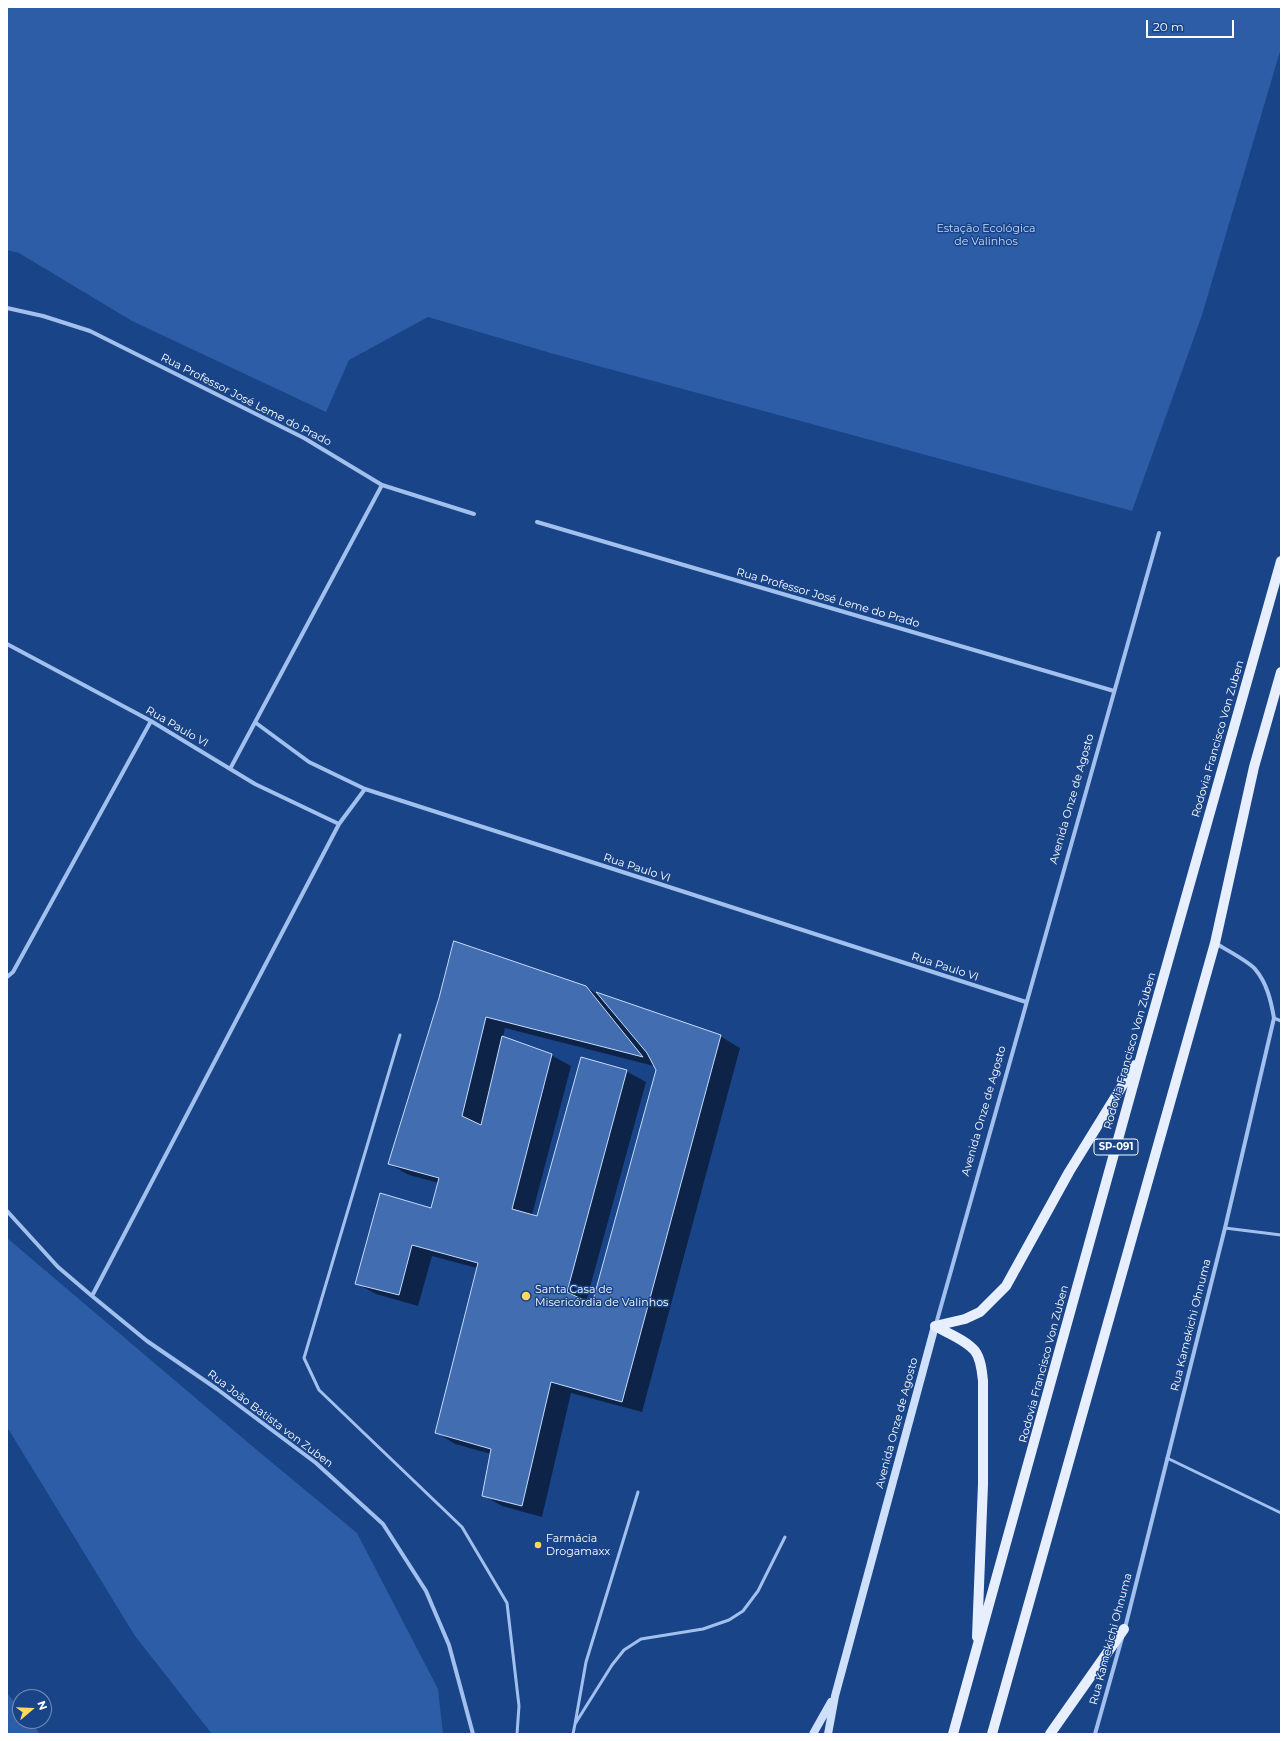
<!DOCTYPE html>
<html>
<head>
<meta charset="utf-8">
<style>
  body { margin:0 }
  #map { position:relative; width:1288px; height:1741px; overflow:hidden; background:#194488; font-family:Montserrat,sans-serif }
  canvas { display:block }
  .frame { position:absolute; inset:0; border:8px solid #fff; pointer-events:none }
  .north { position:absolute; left:12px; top:1689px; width:40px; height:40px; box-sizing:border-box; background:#194488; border:1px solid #758fb8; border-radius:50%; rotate:71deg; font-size:11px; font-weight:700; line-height:16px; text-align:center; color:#fff }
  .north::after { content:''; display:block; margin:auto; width:14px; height:18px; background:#ffd85d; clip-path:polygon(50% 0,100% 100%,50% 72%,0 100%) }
  .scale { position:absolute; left:1146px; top:20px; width:88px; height:18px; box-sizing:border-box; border:2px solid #fff; border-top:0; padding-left:5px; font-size:12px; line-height:14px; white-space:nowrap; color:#fff; -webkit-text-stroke:3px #194488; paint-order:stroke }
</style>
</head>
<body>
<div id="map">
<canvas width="1288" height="1741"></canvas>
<div class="frame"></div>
<div class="north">N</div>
<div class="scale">20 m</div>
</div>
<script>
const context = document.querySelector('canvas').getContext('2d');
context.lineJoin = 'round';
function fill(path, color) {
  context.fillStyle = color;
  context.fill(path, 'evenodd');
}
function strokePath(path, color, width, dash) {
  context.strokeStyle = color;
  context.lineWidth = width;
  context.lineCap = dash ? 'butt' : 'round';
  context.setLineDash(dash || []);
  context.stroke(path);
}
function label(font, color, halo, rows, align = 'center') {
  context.font = font + ' Montserrat,sans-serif';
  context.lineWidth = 3;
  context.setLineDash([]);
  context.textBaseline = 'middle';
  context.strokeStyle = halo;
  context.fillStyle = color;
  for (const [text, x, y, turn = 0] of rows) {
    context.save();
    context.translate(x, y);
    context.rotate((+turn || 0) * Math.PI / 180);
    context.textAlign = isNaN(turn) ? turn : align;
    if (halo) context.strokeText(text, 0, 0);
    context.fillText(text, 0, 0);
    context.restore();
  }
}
fill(new Path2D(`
  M7,7H1281V48L1202,315L1132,511L554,354L428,317L349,360L326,412L132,321L19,253L7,250Z
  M7,1238L258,1451L357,1533L438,1689L443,1734H212L135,1636L7,1427Z
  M7,1693L20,1709V1721H30L40,1734H7Z`), '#2c5da6');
fill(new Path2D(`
  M585,987L597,994L720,1036L740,1048L642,1412L571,1393L542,1517L502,1506L483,1495L491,1454L455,1444L436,1432L477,1268L432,1256L418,1306L376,1294L356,1283L432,1209L439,1183L409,1175L389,1164L440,999ZM505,1028L654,1066L657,1070L593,1305L586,1302L646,1082L626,1071L538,1217L532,1215L571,1066L551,1055L503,1037Z`), '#0007');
const building = new Path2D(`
  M454,941L586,986L643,1057L486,1017L462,1116L481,1125L502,1036L552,1054L512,1209L537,1216L581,1057L627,1070L567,1292L592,1304L656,1070L647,1053L596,992L721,1035L622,1402L551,1382L522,1506L482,1496L491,1449L435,1433L478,1263L412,1245L399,1295L355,1284L380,1193L431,1208L439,1178L388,1164L439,998Z`);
fill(building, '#426eb1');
strokePath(building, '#c7dbf9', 1);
strokePath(new Path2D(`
  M1274,1018L1281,1021
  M400,1035L304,1358L319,1390L462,1527L507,1603L519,1706L517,1734
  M1225,1228L1281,1235
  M1167,1458L1281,1513
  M638,1492L586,1662L575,1724L612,1665L624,1650L641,1639L703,1629L729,1620L743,1611L758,1591L785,1537
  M573,1734L575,1724`), '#a2c0ed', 3);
strokePath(new Path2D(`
  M7,308L43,316L90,331L304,438L382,485L474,514
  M537,522L1114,691
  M7,644L151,721L255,784L339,824
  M256,723L309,762L365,789L1026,1002
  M230,769L382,485
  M7,977L13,972L151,721
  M7,1211L58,1267L92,1296L147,1341L217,1389L316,1463L383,1524L426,1591L449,1645L473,1734
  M92,1296L339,824L365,789
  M936,1324L1159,533
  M1125,1628L1225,1228L1274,1018C1271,1001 1267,983 1255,969C1248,961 1225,949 1215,943
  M1095,1734L1122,1638`), '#a2c0ed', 4);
strokePath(new Path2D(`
  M813,1734L831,1702
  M828,1734L835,1696L935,1326`), '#cedff9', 8);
strokePath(new Path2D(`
  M935,1326L965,1319L980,1312L1006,1286L1069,1172L1135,1065
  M935,1326C947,1333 966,1340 975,1351C981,1359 982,1372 983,1381V1484L977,1637
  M953,1734L1142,1053L1281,561
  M992,1734L1215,943L1254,767L1281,672
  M1050,1734L1124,1629`), '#e7efff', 10);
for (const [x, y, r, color] of [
  [526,1296,5,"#ffd85d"],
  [538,1545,4,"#ffd85d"]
]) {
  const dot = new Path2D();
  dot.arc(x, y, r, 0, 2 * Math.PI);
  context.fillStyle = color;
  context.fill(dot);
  strokePath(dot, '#194488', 1.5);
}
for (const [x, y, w] of [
  [1116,1147,44]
]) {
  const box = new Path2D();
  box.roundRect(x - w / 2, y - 8, w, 16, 3);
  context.fillStyle = '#194488';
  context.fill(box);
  strokePath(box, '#fff', 1);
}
label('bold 10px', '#fff', null, [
  ["SP-091",1116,1147]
]);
label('11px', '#c7dbf9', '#194488', [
  ["Estação Ecológica",986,229],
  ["de Valinhos",986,242]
]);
label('11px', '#fff', '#194488', [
  ["Rua Professor José Leme do Prado",246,400,27],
  ["Rua Professor José Leme do Prado",828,598,16],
  ["Rua Paulo VI",177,727,30],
  ["Rodovia Francisco Von Zuben",1218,739,-74],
  ["Avenida Onze de Agosto",1072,799,-74],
  ["Rua Paulo VI",637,868,18],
  ["Rua Paulo VI",945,967,18],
  ["Rodovia Francisco Von Zuben",1130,1051,-74],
  ["Avenida Onze de Agosto",984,1111,-74],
  ["Rua Kamekichi Ohnuma",1191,1325,-76],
  ["Rodovia Francisco Von Zuben",1044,1364,-75],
  ["Rua João Batista von Zuben",270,1419,37],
  ["Avenida Onze de Agosto",897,1423,-75],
  ["Rua Kamekichi Ohnuma",1111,1639,-75]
]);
label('11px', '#fff', '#194488', [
  ["Santa Casa de",535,1290],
  ["Misericórdia de Valinhos",535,1303],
  ["Farmácia",546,1539],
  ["Drogamaxx",546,1552]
], 'left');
</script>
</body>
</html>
